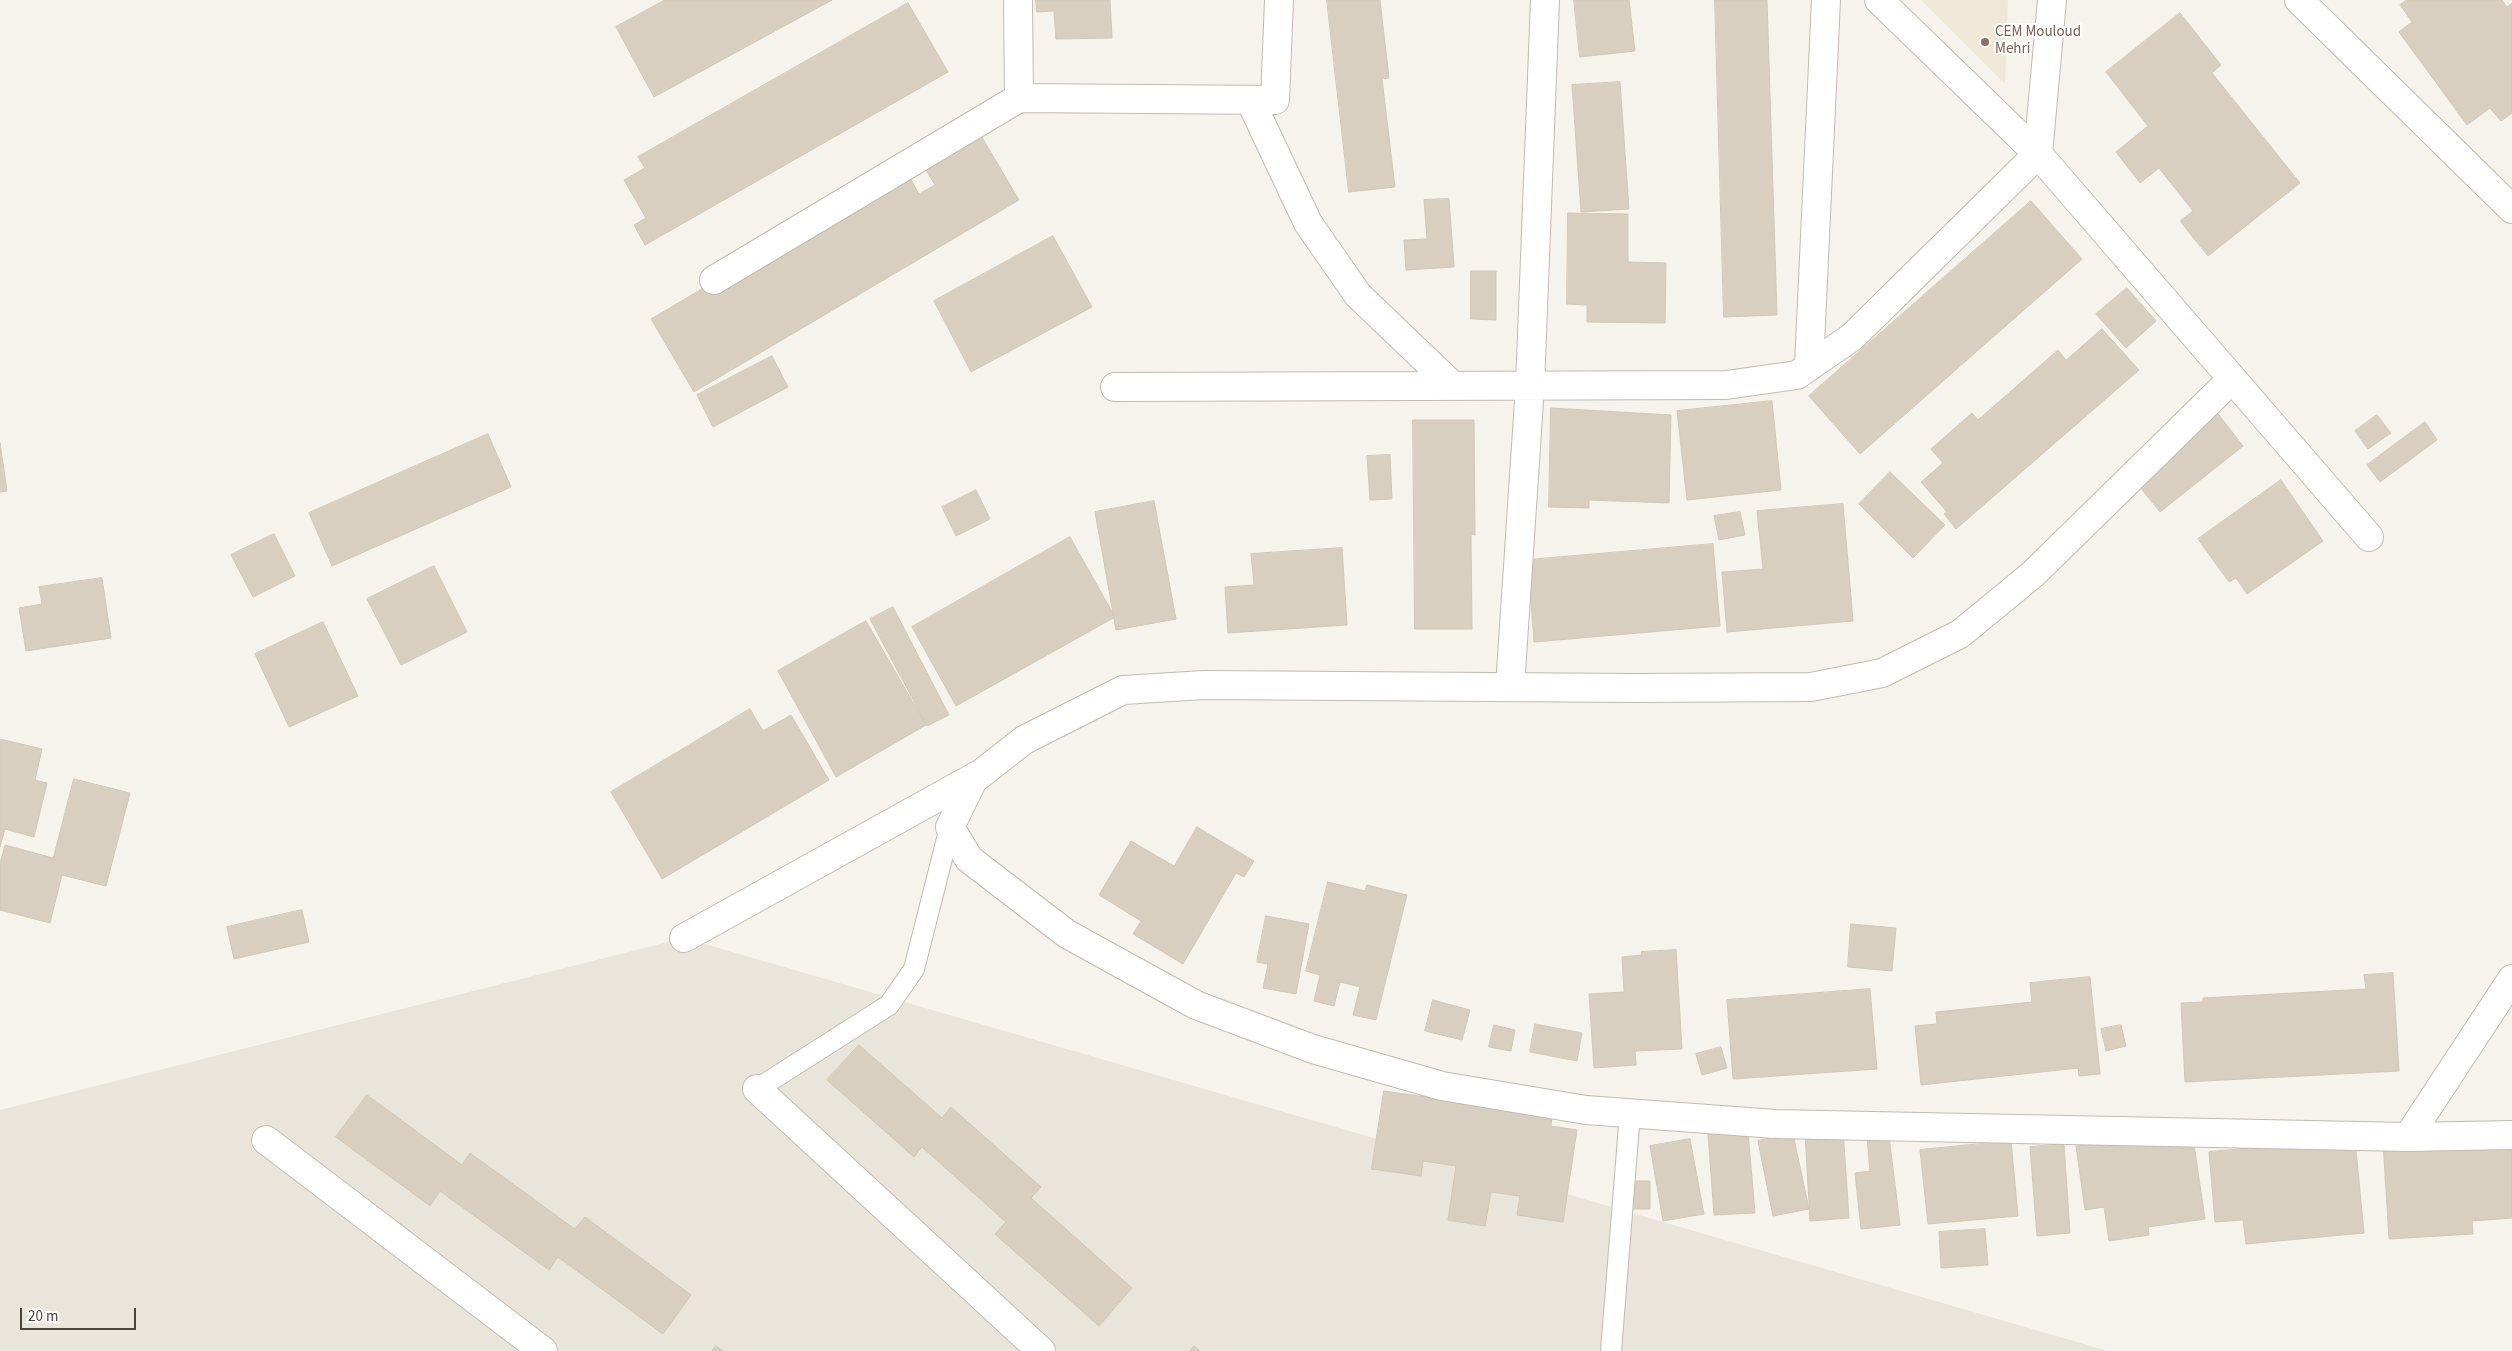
<!DOCTYPE html>
<html>
<head>
<meta charset="utf-8">
<style>
  body { margin:0 }
  #map { position:relative; width:2512px; height:1351px; overflow:hidden; background:#f6f3ec; font-family:"Source Sans 3",sans-serif }
  canvas { display:block }
  .scale { position:absolute; left:20px; top:1308px; width:116px; height:22px; box-sizing:border-box; border:2px solid #4b4439; border-top:0; padding-left:6px; font-size:15px; line-height:18px; white-space:nowrap; color:#4b4439; -webkit-text-stroke:4px #fff; paint-order:stroke }
</style>
</head>
<body>
<div id="map">
<canvas width="2512" height="1351"></canvas>
<div class="scale">20 m</div>
</div>
<script>
const context = document.querySelector('canvas').getContext('2d');
context.lineJoin = 'round';
function fill(path, color) {
  context.fillStyle = color;
  context.fill(path, 'evenodd');
}
function strokePath(path, color, width, dash) {
  context.strokeStyle = color;
  context.lineWidth = width;
  context.lineCap = dash ? 'butt' : 'round';
  context.setLineDash(dash || []);
  context.stroke(path);
}
function label(font, color, halo, rows, align = 'center') {
  context.font = font + ' "Source Sans 3",sans-serif';
  context.lineWidth = 4;
  context.setLineDash([]);
  context.textBaseline = 'middle';
  context.strokeStyle = halo;
  context.fillStyle = color;
  for (const [text, x, y, turn = 0] of rows) {
    context.save();
    context.translate(x, y);
    context.rotate((+turn || 0) * Math.PI / 180);
    context.textAlign = isNaN(turn) ? turn : align;
    if (halo) context.strokeText(text, 0, 0);
    context.fillText(text, 0, 0);
    context.restore();
  }
}
fill(new Path2D(`
  M684,938L2108,1351H0V1110Z`), '#eae5da');
fill(new Path2D(`
  M1921,0H2008L2005,84Z`), '#efe8d6');
const building = new Path2D(`
  M665,0H832L654,97L616,27Z
  M1036,0H1110L1112,38L1056,39L1054,11L1037,12Z
  M1327,0H1380L1389,78L1382,79L1395,187L1349,192Z
  M1574,0H1629L1635,51L1580,57Z
  M1715,0H1767L1777,315L1724,317Z
  M2407,0H2502L2507,7L2512,3V113L2501,121L2490,108L2467,125L2399,32L2412,22L2400,5Z
  M908,3L948,72L645,245L634,225L646,218L624,180L645,168L638,157Z
  M2180,13L2221,65L2212,73L2300,183L2208,256L2180,221L2193,211L2159,168L2140,183L2116,152L2148,126L2106,72Z
  M1620,82L1629,209L1581,212L1572,85Z
  M977,129L1019,200L694,392L651,319L905,169L919,194L935,185L921,162Z
  M1449,199L1454,267L1406,270L1404,240L1427,239L1424,200Z
  M2031,201L2082,259L1860,454L1809,396Z
  M1568,213L1628,214V262L1666,263L1665,323L1587,322V305L1567,304Z
  M1053,236L1092,307L971,372L934,301Z
  M1471,271H1496V320L1471,319Z
  M2127,288L2156,321L2126,348L2096,314Z
  M2102,329L2139,370L1956,529L1944,514L1947,512L1921,482L1943,463L1931,449L1972,413L1978,420L2058,350L2066,360Z
  M772,356L788,387L713,427L697,395Z
  M1772,401L1781,490L1687,500L1677,411Z
  M2212,406L2243,446L2160,512L2128,472Z
  M1551,408L1671,415L1669,503L1589,500V508L1549,507Z
  M2377,415L2391,433L2368,449L2355,431Z
  M1413,420H1474L1475,535L1471,534L1472,629H1415Z
  M2425,422L2437,440L2380,482L2367,465Z
  M488,434L511,487L332,566L309,513Z
  M0,443L7,491L0,492Z
  M1390,455L1392,499L1370,500L1367,456Z
  M1890,472L1945,525L1913,558L1859,504Z
  M2281,480L2323,541L2247,594L2236,578L2229,582L2198,539Z
  M976,490L990,519L956,536L942,507Z
  M1154,501L1176,619L1116,630L1095,512Z
  M1843,504L1853,621L1727,632L1722,572L1763,569L1757,511Z
  M1740,512L1745,535L1719,540L1714,516Z
  M274,534L295,576L253,597L231,555Z
  M1070,537L1115,617L956,706L912,627Z
  M1713,544L1720,626L1534,642L1528,560Z
  M1342,548L1347,625L1228,633L1225,587L1254,585L1251,554Z
  M434,566L467,632L401,665L367,599Z
  M102,578L111,638L26,651L19,608L42,604L39,587Z
  M893,607L949,715L927,726L870,619Z
  M866,621L926,725L836,777L778,671Z
  M323,622L358,696L289,727L255,654Z
  M750,709L763,731L791,715L829,780L662,879L611,792Z
  M0,739L42,749L35,780L47,783L34,837L5,829L0,847Z
  M74,779L130,793L106,886L62,875L50,923L0,910V864L5,845L53,858Z
  M1197,827L1254,861L1244,877L1236,873L1183,964L1133,934L1141,921L1099,895L1131,841L1174,866Z
  M1328,882L1365,891L1367,885L1407,895L1376,1020L1353,1015L1360,987L1340,982L1334,1006L1314,1001L1320,975L1306,971Z
  M302,910L309,942L234,959L227,927Z
  M1266,916L1309,924L1296,994L1263,988L1268,964L1257,962Z
  M1851,924L1896,928L1892,971L1848,967Z
  M1676,950L1682,1049L1635,1051L1636,1065L1594,1068L1589,994L1624,992L1622,957L1642,955L1641,952Z
  M2393,973L2399,1071L2185,1082L2181,1003L2203,1002V998L2366,989L2364,975Z
  M2090,977L2100,1074L2079,1076L2078,1068L1921,1085L1915,1026L1937,1024L1936,1012L2032,1002L2030,983Z
  M1870,989L1877,1069L1733,1079L1727,1000Z
  M1433,1000L1470,1010L1462,1040L1425,1031Z
  M1535,1024L1582,1033L1577,1061L1530,1052Z
  M1494,1025L1515,1030L1511,1051L1489,1047Z
  M2121,1025L2126,1046L2106,1051L2101,1029Z
  M859,1045L942,1118L951,1107L1041,1187L1031,1198L1132,1288L1099,1326L995,1234L1006,1222L922,1147L914,1157L827,1080Z
  M1721,1047L1727,1068L1702,1075L1696,1054Z
  M1384,1091L1552,1115L1551,1126L1577,1130L1563,1222L1517,1215L1520,1196L1491,1192L1485,1226L1448,1220L1456,1166L1423,1161L1421,1176L1372,1169Z
  M367,1095L462,1165L470,1153L575,1229L585,1217L691,1295L663,1334L558,1257L549,1270L440,1191L430,1206L336,1137Z
  M1843,1130L1849,1218L1810,1221L1805,1132Z
  M1748,1132L1755,1213L1714,1215L1708,1134Z
  M1793,1134L1809,1209L1773,1216L1758,1141Z
  M2512,1134V1218L2472,1221L2473,1234L2389,1239L2383,1142Z
  M1889,1136L1900,1225L1861,1229L1855,1173L1870,1171L1867,1138Z
  M2193,1138L2205,1219L2148,1227L2149,1235L2109,1241L2104,1207L2085,1210L2076,1146L2103,1143L2104,1147L2150,1140Z
  M1690,1139L1704,1214L1663,1221L1650,1146Z
  M2355,1139L2364,1233L2246,1244L2243,1220L2215,1222L2209,1152Z
  M2011,1141L2018,1216L1928,1224L1920,1150Z
  M2064,1144L2070,1233L2037,1236L2030,1147Z
  M1624,1181H1650V1209H1624Z
  M1985,1229L1988,1265L1941,1268L1939,1232Z
  M716,1346L723,1351H712Z
  M1194,1346L1200,1351H1190Z`);
fill(building, '#d8cfc1');
strokePath(building, '#d3c7b4', 1);
const service = new Path2D(`
  M757,1089L889,1005L914,969L950,827
  M1611,1351L1630,1113`);
const minor = new Path2D(`
  M1018,0L1019,98L1275,100L1279,0
  M1879,0L2038,154L2369,537
  M2299,0L2512,209
  M1250,100L1308,223L1358,295L1453,386
  M714,280L1019,98
  M1809,366L1826,0
  M2232,379L2033,574L1960,634L1882,673L1811,687L1636,688L1204,685L1123,690L1024,740L973,780L950,827L969,859L1067,934L1196,1005L1313,1049L1442,1086L1586,1110L1775,1124L2408,1137L2512,1135
  M1115,387L1726,385L1797,375L1852,337L2038,154L2052,0
  M1510,687L1530,386L1545,0
  M684,938L978,775
  M757,1089L1041,1351
  M2408,1137L2512,979
  M266,1140L543,1351`);
strokePath(service, '#c2bbae', 22);
strokePath(minor, '#c2bbae', 30);
strokePath(service, '#fff', 20);
strokePath(minor, '#fff', 28);
for (const [x, y, r, color] of [
  [1985,42,5,"#8d6e63"]
]) {
  const dot = new Path2D();
  dot.arc(x, y, r, 0, 2 * Math.PI);
  context.fillStyle = color;
  context.fill(dot);
  strokePath(dot, '#fff', 2);
}
label('15px', '#785e54', '#fff', [
  ["CEM Mouloud",1995,33],
  ["Mehri",1995,50]
], 'left');
</script>
</body>
</html>
